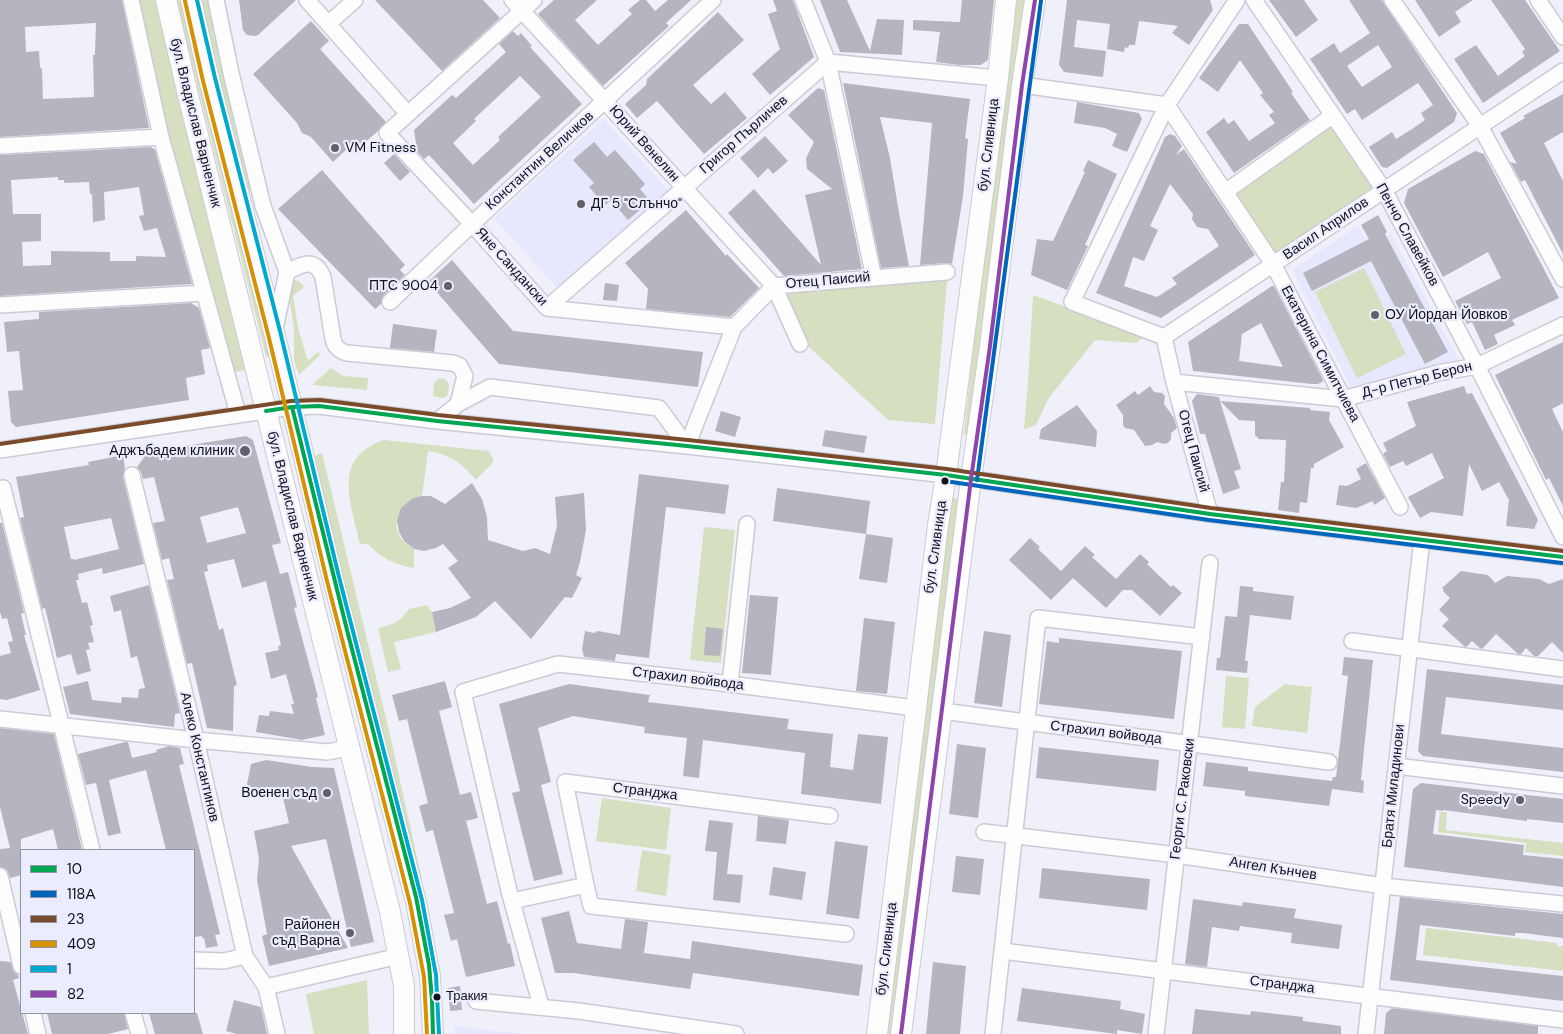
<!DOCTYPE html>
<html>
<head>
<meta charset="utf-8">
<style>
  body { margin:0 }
  #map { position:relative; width:1563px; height:1034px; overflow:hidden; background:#f0f0fb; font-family:"DM Sans",sans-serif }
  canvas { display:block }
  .legend { position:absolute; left:20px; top:849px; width:175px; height:165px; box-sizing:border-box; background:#ececff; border:1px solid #9594a4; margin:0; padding:6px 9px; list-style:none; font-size:15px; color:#12111c }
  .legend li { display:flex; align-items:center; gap:10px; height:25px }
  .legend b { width:25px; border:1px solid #9594a4 }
</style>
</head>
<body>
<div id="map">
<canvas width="1563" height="1034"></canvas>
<ul class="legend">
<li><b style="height:6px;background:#00a651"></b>10</li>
<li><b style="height:6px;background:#0065bd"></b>118А</li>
<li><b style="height:6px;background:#7a4b2a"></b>23</li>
<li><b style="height:6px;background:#d59004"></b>409</li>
<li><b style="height:6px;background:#00a9ce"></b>1</li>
<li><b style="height:6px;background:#8e44ad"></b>82</li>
</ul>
</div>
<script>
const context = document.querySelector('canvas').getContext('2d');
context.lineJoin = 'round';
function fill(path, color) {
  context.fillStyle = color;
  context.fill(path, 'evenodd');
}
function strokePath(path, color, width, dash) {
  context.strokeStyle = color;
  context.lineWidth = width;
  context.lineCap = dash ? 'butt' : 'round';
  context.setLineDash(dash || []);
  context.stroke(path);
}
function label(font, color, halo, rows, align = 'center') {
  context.font = font + ' "DM Sans",sans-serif';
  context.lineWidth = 4.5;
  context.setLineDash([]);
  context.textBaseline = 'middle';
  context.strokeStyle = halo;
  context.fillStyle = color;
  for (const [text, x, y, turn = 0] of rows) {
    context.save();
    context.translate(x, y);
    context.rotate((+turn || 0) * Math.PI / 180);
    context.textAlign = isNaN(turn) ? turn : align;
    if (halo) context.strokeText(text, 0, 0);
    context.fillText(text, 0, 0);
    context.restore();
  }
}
fill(new Path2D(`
  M604,119L668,190L558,289L494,218Z
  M1358,226L1369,245L1391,234L1459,360L1351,387L1292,270Z
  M454,1026L523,1034H454Z`), '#e7e7fd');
fill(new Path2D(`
  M131,0H157L249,369L226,374Z
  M176,0H181L200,84L272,355L266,357Z
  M202,0H216L259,188L246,191L219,82Z
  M1005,0H1024L1013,85L977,436L964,434L987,214Z
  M1331,125L1373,187L1273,254L1231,193Z
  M1364,268L1406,354L1357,378L1315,292Z
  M293,280L299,281L304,287L293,296L298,328L307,358L309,360L318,352L320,355L299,375L294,360V328L289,295Z
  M947,281L935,424L888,420L807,345L785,293Z
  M1033,295L1146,336L1136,343L1095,340L1048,399L1036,425L1024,429L1028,382Z
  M331,368L343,376L368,378L367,390L312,385Z
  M439,378L445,379L449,384L448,395L443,398L433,396L434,383Z
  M384,440L489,451L494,461L476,480C462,463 449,454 428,451L422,496C402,501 387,524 404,542C407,544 411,546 414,549V568C395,565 381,558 368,544H360C351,502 331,458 384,440Z
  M322,453L390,735L422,880L434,944L430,947L309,458Z
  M943,497L968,500L901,1034H877Z
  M704,527L735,530L721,663L690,660Z
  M427,605L432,612L436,632L394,642L401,669L388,672L378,628L393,624L402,618L409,609Z
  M1226,676L1249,678L1245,729L1222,727Z
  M1285,684L1312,687L1307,733L1252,726L1255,707Z
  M602,798L671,808L666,850L596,841Z
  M1440,812H1447L1446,830L1563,843V856L1525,852L1526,843L1438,832Z
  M642,850L671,855L666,896L636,891Z
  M1426,928L1557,943V946H1563V971L1423,955Z
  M367,980L369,1034H314L306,994Z`), '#d6dfbf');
fill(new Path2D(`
  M0,0H122L149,128L0,137ZM96,23L95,55H93L94,97L43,99L42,69L40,67L39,51L26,52L25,27Z
  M239,0H296L258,35L255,36L247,35L243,30Z
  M375,0H483L500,18L442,71Z
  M554,0H597L575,20L598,45L632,14L628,10L640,0H646L655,11L668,0H691L666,23L669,26L603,86L538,14Z
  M773,0H793L814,57L770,95L752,74L780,49L768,14L777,11Z
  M820,0H847L870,51L877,19L904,20L902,55L840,52Z
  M962,0H994L988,60L981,65H959L936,62L940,32L913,30V20L960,22Z
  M1067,0H1210L1213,10L1189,45L1172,33L1178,26L1139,21L1135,45H1129L1128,48L1125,47L1124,52L1107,49L1110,24L1077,20L1074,47L1106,51L1103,77L1064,72L1059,65Z
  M1269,0H1304L1318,20L1296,37Z
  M1349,0H1382L1457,113L1454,122L1387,168L1382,167L1369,147L1392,132L1396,139L1412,129L1425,120L1421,113L1433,105L1418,83L1362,120L1355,109L1347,114L1310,59L1334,43L1340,53L1370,33ZM1378,45L1392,67L1362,87L1347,66Z
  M1415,0H1473L1455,12L1461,22L1439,37Z
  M1491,0H1525L1560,51L1483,103L1454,59L1476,45L1498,76L1525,56L1522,52L1525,49Z
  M718,12L744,40L693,85L711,104L725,92L747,118L704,154L657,101L637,118L625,104L646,85L647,79Z
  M311,21L329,41L320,49L386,122L378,131L353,153L348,148L333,162L311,137L302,133L297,123L253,74Z
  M1239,24H1248L1293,92L1291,93L1310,120L1234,173L1206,132L1224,118L1228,124L1234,120L1249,141L1275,123L1269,115L1274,112L1260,95L1263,93L1240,60L1218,92L1199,78Z
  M513,31L518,36L521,33L532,46L530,47L582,104L474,204L429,155L424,159L417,151L414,130L452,95L456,98L506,52L499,44ZM520,76L541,97L498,137L500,140L473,165L453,143L476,121L474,119Z
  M843,83L970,99L965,138L968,139L963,196L952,264L946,263L920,265L932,123L880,117L890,158L899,213L909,266L881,268Z
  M818,88L824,90L862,269L784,276L728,213L754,189L821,265L805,195L832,189L807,169L806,158L814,142L788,115Z
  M1563,94V132L1544,143L1563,181V254L1525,180L1521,182L1510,162L1517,164L1500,133L1525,118L1523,116Z
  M1077,102L1139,113L1142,119L1127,152L1112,146L1117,134L1105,128L1074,123Z
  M1170,134L1175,136L1182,146L1176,155L1184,149L1255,255L1161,318L1096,293L1165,137ZM1170,184L1193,214L1192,219L1197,227L1208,229L1219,246L1172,278L1177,284L1157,297L1124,286L1133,257L1144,261L1158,230L1150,226Z
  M765,136L788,161L773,174L768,168L758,178L740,158Z
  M594,142L607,157L615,150L645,184L640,189L650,201L628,220L611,200L605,205L589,187L594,183L573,160Z
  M151,147L155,150L192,284L0,296V155ZM58,177V180H64V183L89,182L90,194H92L93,222L105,220L104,192L139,187L144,215L139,216L144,231L157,228L166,257L136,256V261H110V252L51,251V265L23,266L22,242L41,241V214H13L11,180Z
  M1475,151L1484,154L1559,298L1512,320L1515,325L1494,335L1498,344L1485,350L1472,322L1467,324L1455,301L1501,278L1488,252L1443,277L1404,203L1408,189Z
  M394,154L410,172L400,181L384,163Z
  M1088,160L1117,174L1085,245L1088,246L1067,290L1031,275L1037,239L1053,241L1085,172L1083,171Z
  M322,170L405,265L400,270L405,275L384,295L381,304L375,309L278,209Z
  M686,210L726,256L727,254L759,288L730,317L646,309L648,289L625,263Z
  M1378,215L1387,232L1385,234L1448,352L1425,364L1371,261L1312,291L1303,273L1369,239L1361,225Z
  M452,260L513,331L703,352L698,387L499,364L428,282Z
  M605,283L619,285L617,301L603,300Z
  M1272,286H1274L1323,380L1322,382L1318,384H1312L1193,371L1188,342ZM1261,323L1283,367L1239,361L1242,334Z
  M191,303L199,308L210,348L201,350L205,374L186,378L189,400L16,427L11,422L8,391L23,390L19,351L7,352L4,322L39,319V312Z
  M393,324L437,330L434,352L390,348Z
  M1563,342V403L1552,409L1563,432V506L1549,478L1546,480L1495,375Z
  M1150,386L1154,392L1162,393L1165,396L1164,404L1174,418L1177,428L1171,433V439L1168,443L1164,444L1157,442L1152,445L1145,446L1134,430L1125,428L1123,425V415L1116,405L1135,391L1138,395Z
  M1464,386L1467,394L1472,393L1538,520L1534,529L1506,526L1509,500L1499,482L1482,491L1469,464L1463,516L1431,512L1420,518L1408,497L1444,478L1432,453L1406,466L1403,461L1390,467L1383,454L1387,451L1383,443L1416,426L1407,402Z
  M1197,394L1219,397L1220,401L1310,408V410L1330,412L1329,420L1344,447L1314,464V468H1311L1307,503L1300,502L1299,513L1278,510L1281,482H1284L1286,440L1259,439L1255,435V421L1239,420L1220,401L1241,469L1234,471L1240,488L1223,494L1205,434H1200L1192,401Z
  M1077,405L1097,431L1096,447L1039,439L1041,429Z
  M721,411L741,417L735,437L715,431Z
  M825,430L867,436L864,453L822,446Z
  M246,436L253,440L281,543L272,545L280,574L288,572L297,607L294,608L318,697L316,698L325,735L302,740L256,732L259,715L269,716L270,711L294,714L291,704H294L286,674L271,679L265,653L279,650L278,646L281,645L266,581L242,588L234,559L207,565L208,571L204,572L219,630L223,628L237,685L234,686L233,731L207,728L192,663L187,664L167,580L174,579L169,558L162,560L153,523L165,521L154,477L143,479L141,472L137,467L148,452ZM238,507L246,533L207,543L200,517Z
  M123,455L125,468L123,477L144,564L103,574L102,568L78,574L79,580H76L82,603L87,602L93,625L90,626L94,642L88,643L90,649L86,650L91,671L77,675L71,654L57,658L45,608L42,609L20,518L24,517L16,477L89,465L88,462ZM111,518L119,549L74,560V559H71L64,527Z
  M1366,463L1385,498L1374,505L1373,501L1356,508L1336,505L1339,485L1347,486L1361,479L1356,469Z
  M639,474L729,485L725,514L666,507L649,658L616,654L615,661L584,657L582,649L585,631L594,633L598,631L620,635Z
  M472,483L482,499L487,517L488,540L523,551L535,548L550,554L557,526L555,497L584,493L586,530L580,562L576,575L582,578L572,598L565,597L531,639L495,601L476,617L436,632L432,612L450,608L471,598L448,568L458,561L443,544L436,548L424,551L414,549L404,541L399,532L397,520L401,508L413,498L422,496H431L445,504Z
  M777,488L870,501L866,534L773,521Z
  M0,523H2L24,613L21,614L26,635H24L40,690L7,700L0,699V656L11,653L8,642L13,641L7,618L2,619L0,612Z
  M866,534L893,538L887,583L859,579Z
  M1030,538L1040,547L1038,549L1061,571L1085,546L1095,555L1092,557L1116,579L1140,554L1149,562L1147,564L1171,587L1173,585L1182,593L1160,616L1132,590H1123L1106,608L1073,578L1051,600L1009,560Z
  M1461,571L1488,575L1495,583L1507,576L1539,579L1549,584L1563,579V653L1552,642L1538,656H1534L1526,648L1521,654H1518L1496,634L1482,649L1480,648L1472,641L1466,647L1464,646L1442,626L1449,619L1439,610L1450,598L1443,591L1444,590L1442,588Z
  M149,585L180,713L175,714L174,727L70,714L63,687L88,681L92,700L121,703L122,697L138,698L139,689L145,688L137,656L131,658L121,610L114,612L110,596Z
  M1240,586L1253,587V591L1294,596L1291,620L1250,615L1245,661H1248L1247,673L1216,670L1217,658H1220L1225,616L1237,617Z
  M750,595L778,597L771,675L742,673Z
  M864,618L895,622L887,694L856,691Z
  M706,627L723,629L720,656L704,655Z
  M984,631L1011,635L1002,707L974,703Z
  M1059,638L1182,651L1174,719L1039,704L1047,641L1059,643Z
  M1344,657L1373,660L1361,780L1364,781L1363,793L1332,789L1329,806L1245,796V791L1203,786L1206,762L1248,767V771L1332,781L1333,777H1336L1348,676L1342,675Z
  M1427,669L1563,685V710L1446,697L1441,734L1563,748V772L1423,756L1418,751Z
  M445,681L452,707L439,711L460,795L471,792L478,818L466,821L487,904L497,901L508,944L510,943L515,966L466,977L457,939L451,941L444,915L454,913L433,830L426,832L419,806L428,803L407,719L399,721L392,695Z
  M569,684L650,695L648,702L789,719L787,729L833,734L830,767L853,770L858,734L888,737L881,804L801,794L805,753L703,740L699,778L683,776L687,738L644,733L645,727L573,716L538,728L551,782L541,785L563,874L534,881L512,793L520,791L499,704Z
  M0,728L54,734L82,850H58L53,829L21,839V875L10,878L7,870L0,867V849L10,848L0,807Z
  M125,742H128L132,758L157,752L156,750L169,746L180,748L184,764L179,765L220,934L215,935L218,946L206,948L204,938H202V936L194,937V850H166L146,770L109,780L121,833L108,836L96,783L86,785L78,754Z
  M957,744L986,748L978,818L949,814Z
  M1039,747L1159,760L1156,791L1036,778Z
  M266,760L312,767L334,768L374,942L351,947L326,839L291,846L348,948L269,966L262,936L267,934L257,880L259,859L254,831L289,823L281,790L267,789L245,794L251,764Z
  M1421,783L1563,799V823L1527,819V821L1443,810V811L1436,810L1433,834L1524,845L1523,855L1563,859V887L1404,867L1413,789Z
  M758,816L789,820L786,844L756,841Z
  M709,820L733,823L727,874L743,875L740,903L713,900L717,852L705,851Z
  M835,841L868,846L859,919L826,914Z
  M956,856L984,859L980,895L952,892Z
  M773,867L806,872L802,900L769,895Z
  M1042,868L1150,879L1147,910L1039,898Z
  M1400,897L1563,914V938L1523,933H1515V936L1420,925L1416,960L1563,976V1001L1390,980Z
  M1193,899L1242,906L1243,902L1296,909L1294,918L1342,925L1339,949L1291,943L1292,933L1240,926L1239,931L1212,927L1207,967L1185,964Z
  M569,911L577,943L621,949L625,919L648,922L644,953L690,959L692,941L863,965L859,996L693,973L690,989L573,973H555L541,918Z
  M0,961L11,962L14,972L18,975L19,978L13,980L28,1034H0Z
  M933,962L966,966L960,1034H926Z
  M460,986L462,1010L450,1011L448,988Z
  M1022,988L1121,1001L1120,1009L1145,1014L1142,1034L1117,1030V1034L1017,1021Z
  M234,1000L261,1007L267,1034H237L226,1031Z
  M1392,1008L1538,1026V1034H1384L1386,1013Z
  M1195,1009L1250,1015L1251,1011L1303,1017V1021L1341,1026V1034H1192Z
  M47,1013H124L128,1029L108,1034H52Z
  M149,1013H197L203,1034H155Z`), '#b5b5bf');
const minor = new Path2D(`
  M131,0L161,137L238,414
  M216,0L231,73L263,206L287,272
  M307,0L408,114
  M512,0L774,286L800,344
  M534,0L387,133L472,224L547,308L734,327
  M803,0L828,62L874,278
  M1254,0L1384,190L1477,366L1563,537
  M1392,0L1480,126L1563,279
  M1538,0L1563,37
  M328,24L355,0
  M1022,85L1167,105
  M1167,105L1273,264L1400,507
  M0,146L161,137
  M1225,192L1332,116
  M287,272C302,264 315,257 323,277L333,339C335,347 339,351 347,353L453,363L460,366L465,376L458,404
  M390,302L472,224L713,0
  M0,305L204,293
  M547,308L828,62L998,78
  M275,329L287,272
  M1164,337L1563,71
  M1164,337L1072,302L1167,105L1237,0
  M1164,337L1174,382L1210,514
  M1174,382L1343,399L1438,373L1477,366L1563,325
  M437,421L458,404L490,387L659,408L687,446
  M687,446L734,327L774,286L947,272
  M0,450L292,407L319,406L437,421L687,446L946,475L1210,514L1563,557
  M132,475L196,740L245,956L266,987L277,1034
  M3,488L92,850
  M1352,641L1563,669
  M730,684L747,524
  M942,711L1329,762
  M0,719L196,740L327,752L349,748
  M1396,766L1563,786
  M984,832L1177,855L1383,886L1563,904
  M0,876L21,966
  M586,885L565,782L830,816
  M512,901L586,885L591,906L846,934
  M1002,951L1563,1020
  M194,960L224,961L245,956
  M266,987L399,956
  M476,1001L579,1011L736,1034
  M541,1006L509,891L463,692L558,664L675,677L915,708
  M33,1013L38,1034
  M133,1013L139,1034
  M993,1034L1038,618L1202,637
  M1156,1034L1210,563
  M1366,1034L1422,539`);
const major = new Path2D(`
  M166,0L188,95L390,912L404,986V1034
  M191,0L209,79L274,332L333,579L416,902L430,976L433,1034
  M877,1034L938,525L946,475L998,78L1006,0
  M901,1034L971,479L990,346L1022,85L1035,0`);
strokePath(minor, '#cbcbd5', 18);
strokePath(major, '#cbcbd5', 22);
strokePath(minor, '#fdfdfe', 15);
strokePath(major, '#fdfdfe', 20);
strokePath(new Path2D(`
  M292,407L347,630L416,897L429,965L432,1000L433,1034
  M266,411L292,407L319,406L437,421L687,446L946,475L1210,514L1563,557`), '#00a651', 4);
strokePath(new Path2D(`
  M977,480L1041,1
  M945,481L1209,520L1562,563`), '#0065bd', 4);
strokePath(new Path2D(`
  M0,444L291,401L320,400L438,415L688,440L947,469L1211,508L1563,551`), '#7a4b2a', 4);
strokePath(new Path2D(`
  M185,1L203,81L268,334L327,581L410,903L424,977L427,1034`), '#d59004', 4);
strokePath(new Path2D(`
  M197,0L215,78L280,331L339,577L422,900L436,975L439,1034`), '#00a9ce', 4);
strokePath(new Path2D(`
  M901,1034L971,479L990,346L1022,85L1035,0`), '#8e44ad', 4);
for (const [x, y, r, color] of [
  [335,148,5,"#605f6a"],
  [581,204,5,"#605f6a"],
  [448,286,5,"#605f6a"],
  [1375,315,5,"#605f6a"],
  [245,451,6,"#605f6a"],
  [945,481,4.5,"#12111c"],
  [327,793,5,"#605f6a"],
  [1520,800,5,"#605f6a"],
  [350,933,5,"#605f6a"],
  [437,997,4.5,"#12111c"]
]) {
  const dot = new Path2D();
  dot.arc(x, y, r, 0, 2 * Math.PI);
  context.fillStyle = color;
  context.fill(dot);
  strokePath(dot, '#ececff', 2);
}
label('13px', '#12111c', '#ececff', [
  ["Тракия",446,997]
], 'left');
label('14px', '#12111c', '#ececff', [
  ["бул. Владислав Варненчик",195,123,76],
  ["Григор Пърличев",744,135,-41],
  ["Юрий Венелин",644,144,48],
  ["бул. Сливница",989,145,-83],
  ["Константин Величков",540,161,-42],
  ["Васил Априлов",1326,229,-34],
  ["Пенчо Славейков",1407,235,61],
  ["Яне Сандански",511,267,48],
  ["Отец Паисий",828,281,-5],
  ["Екатерина Симитчиева",1320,354,62],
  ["Д-р Петър Берон",1417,380,-14],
  ["Отец Паисий",1193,451,75],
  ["бул. Владислав Варненчик",292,516,76],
  ["бул. Сливница",936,547,-82],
  ["Страхил войвода",688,679,7],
  ["Страхил войвода",1106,733,7],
  ["Алеко Константинов",199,757,77],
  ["Братя Миладинови",1394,786,-84],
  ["Странджа",645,792,7],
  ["Георги С. Раковски",1183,799,-83],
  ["Ангел Кънчев",1273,869,9],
  ["бул. Сливница",887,949,-83],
  ["Странджа",1282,985,7]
]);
label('14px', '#12111c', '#ececff', [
  ["VM Fitness",345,148,"left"],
  ["ДГ 5 \"Слънчо\"",591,204,"left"],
  ["ПТС 9004",438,286],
  ["ОУ Йордан Йовков",1385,315,"left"],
  ["Аджъбадем клиник",234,451],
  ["Военен съд",317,793],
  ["Speedy",1510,800],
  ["Районен",340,925],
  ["съд Варна",340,941]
], 'right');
</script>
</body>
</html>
